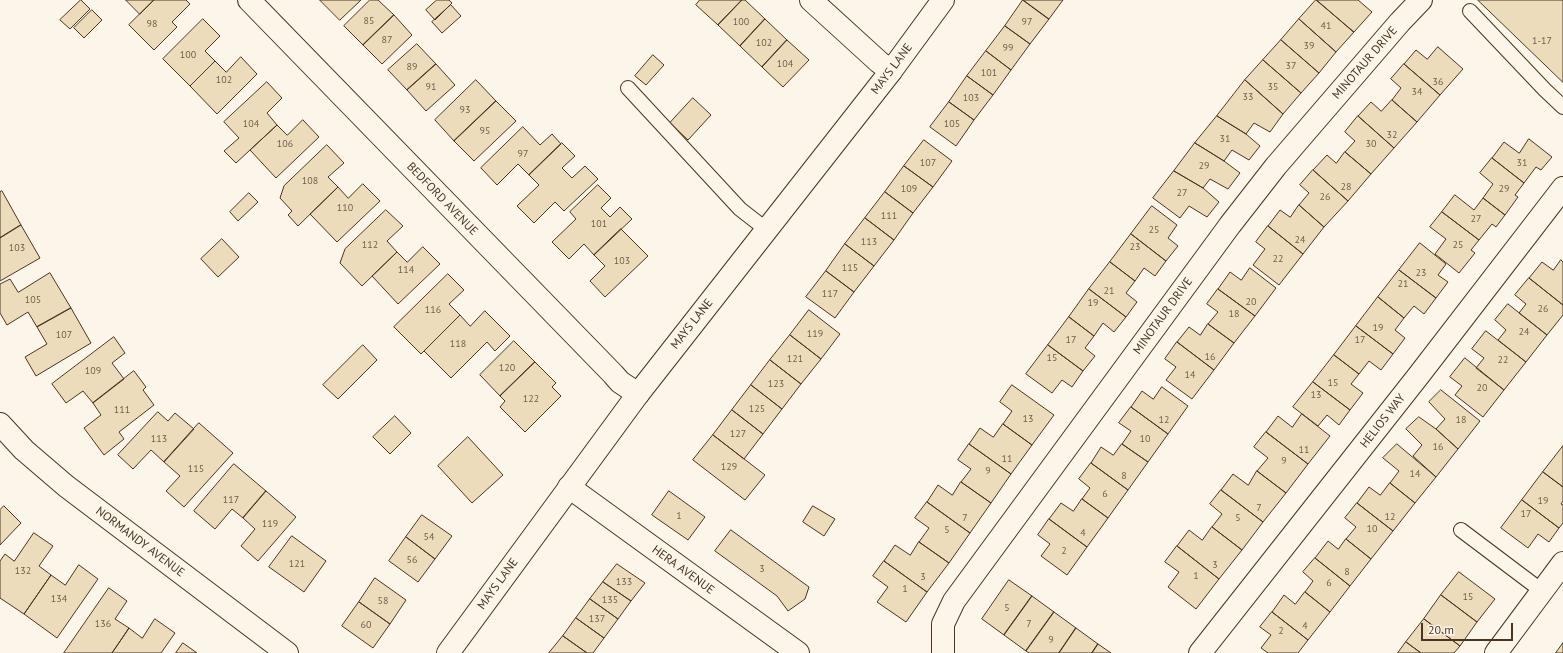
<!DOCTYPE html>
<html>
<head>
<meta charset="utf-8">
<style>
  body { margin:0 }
  #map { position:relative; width:1563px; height:653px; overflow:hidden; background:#fbf6e9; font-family:"PT Sans",sans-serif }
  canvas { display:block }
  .scale { position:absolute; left:1421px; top:623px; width:92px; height:18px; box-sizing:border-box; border:2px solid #4a3520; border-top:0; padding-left:5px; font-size:12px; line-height:14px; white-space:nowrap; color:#4a3520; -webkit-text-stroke:3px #fbf6e9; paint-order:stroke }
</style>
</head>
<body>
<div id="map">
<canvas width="1563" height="653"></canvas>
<div class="scale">20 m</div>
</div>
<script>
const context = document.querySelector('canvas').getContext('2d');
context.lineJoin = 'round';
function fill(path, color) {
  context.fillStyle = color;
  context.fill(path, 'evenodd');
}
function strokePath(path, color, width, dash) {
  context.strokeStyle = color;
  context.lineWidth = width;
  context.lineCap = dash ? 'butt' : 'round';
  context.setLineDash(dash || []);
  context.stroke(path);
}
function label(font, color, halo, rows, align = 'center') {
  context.font = font + ' "PT Sans",sans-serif';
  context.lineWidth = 3;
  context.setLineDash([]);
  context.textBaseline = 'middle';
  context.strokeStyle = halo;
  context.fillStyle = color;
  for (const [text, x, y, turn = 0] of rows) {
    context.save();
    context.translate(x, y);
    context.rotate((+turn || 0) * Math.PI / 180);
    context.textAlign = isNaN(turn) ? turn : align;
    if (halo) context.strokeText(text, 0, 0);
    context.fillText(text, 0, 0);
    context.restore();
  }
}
const building = new Path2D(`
  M81,0L90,9L70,29L60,20Z
  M126,0H154L140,14Z
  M154,0H186L190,4L172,22L177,27L154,50L129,25Z
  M320,0H361L340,20Z
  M370,0H378L394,15L363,45L344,26Z
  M437,0H449L452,3L435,20L426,10Z
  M700,0H742L718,25L696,5Z
  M742,0H745L765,19L740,46L718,25Z
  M1023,0H1063L1049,19Z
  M1023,0L1049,19L1030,44L1005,26Z
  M1316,0L1354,32L1336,52L1299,19Z
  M1317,0H1358L1372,12L1354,32Z
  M1478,0H1563V82Z
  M451,5L461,16L442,33L432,22Z
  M92,10L102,20L84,38L74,28Z
  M394,15L412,35L382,64L363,45Z
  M203,19L220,36L205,51L215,61L190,86L163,59Z
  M765,19L787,40L762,67L740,46Z
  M1299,19L1336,52L1319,73L1281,40Z
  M1005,26L1030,44L1011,70L986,51Z
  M787,40L809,60L783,87L762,67Z
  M1281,40L1319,73L1301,93L1263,60Z
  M417,44L436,64L407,90L388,70Z
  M1438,47L1463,69L1440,95L1404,64L1416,50L1427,59Z
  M986,51L1011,70L993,95L967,76Z
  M653,55L664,65L646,85L635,76Z
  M241,57L257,74L217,114L190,86L215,61L226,72Z
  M1263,60L1301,93L1283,114L1245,80Z
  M436,64L455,85L426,111L407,90Z
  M1404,64L1440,95L1417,122L1392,100L1401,88L1391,79Z
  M967,76L993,95L974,120L949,102Z
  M476,80L496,101L454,141L435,120Z
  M1245,80L1283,114L1270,132L1254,123L1246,134L1217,116Z
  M267,82L282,98L267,113L277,125L236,163L224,151L239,138L224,122Z
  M693,98L711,115L688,140L670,123Z
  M1392,100L1417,122L1394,148L1358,116L1371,102L1381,111Z
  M496,101L516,121L474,161L454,141Z
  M949,102L974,120L956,146L930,127Z
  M1217,116L1246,134L1260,146L1249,160L1232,150L1224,161L1195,143Z
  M1358,116L1394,148L1371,174L1345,152L1355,141L1345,132Z
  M303,120L319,137L276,178L250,150L277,125L287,135Z
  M523,127L540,145L552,134L561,144L529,175L518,164L497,185L481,168Z
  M1529,139L1552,157L1541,170L1536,167L1524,183L1492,158L1504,142L1519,153Z
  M924,140L952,161L933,187L904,166Z
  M562,143L575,156L562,168L572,178L585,166L598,179L564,211L555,202L534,223L517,206L539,185L529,175Z
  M1195,143L1224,161L1240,173L1228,189L1210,179L1203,188L1174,171Z
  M327,145L344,163L328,177L338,187L298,226L288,215L292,211L280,198L284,186Z
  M1345,152L1371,174L1348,201L1313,170L1327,155L1336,163Z
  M1492,158L1524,183L1515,195L1518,197L1505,215L1483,198L1493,184L1480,173Z
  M904,166L933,187L913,213L885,192Z
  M1313,170L1348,201L1324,227L1299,205L1309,193L1300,185Z
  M1174,171L1203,188L1219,202L1207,217L1189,206L1180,218L1153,198Z
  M363,184L380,201L337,242L310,214L338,187L348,198Z
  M598,185L611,198L601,208L610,217L620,207L632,219L594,255L584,244L569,259L552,242L576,219L570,212Z
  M2,191L21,225L0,238V192Z
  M885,192L913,213L894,240L865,218Z
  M249,193L258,202L238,221L230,212Z
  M1455,195L1474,210L1483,198L1505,215L1496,227L1492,224L1479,240L1442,212Z
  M1299,205L1324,227L1303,254L1268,226L1280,210L1290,217Z
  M1152,206L1177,225L1168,238L1178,246L1166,261L1131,234Z
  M386,210L403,226L387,241L397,252L362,286L340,263L345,249Z
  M1442,212L1479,240L1471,250L1475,253L1459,273L1435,254L1446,239L1430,227Z
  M865,218L894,240L874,266L845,244Z
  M21,225L40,258L0,281V238Z
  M1268,226L1303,254L1279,285L1253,265L1265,249L1256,242Z
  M621,229L648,256L605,297L590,281L605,266L594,255Z
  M1131,234L1166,261L1155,276L1144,268L1135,281L1110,262Z
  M222,239L239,257L218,277L201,259Z
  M1420,243L1446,264L1438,275L1448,282L1436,298L1399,270Z
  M845,244L874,266L854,292L826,271Z
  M423,247L440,264L398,304L372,276L397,252L407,262Z
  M1561,260L1563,262V305L1529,278L1542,262L1553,270Z
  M1110,262L1135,281L1126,293L1137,302L1126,317L1089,289Z
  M1250,268L1276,288L1255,316L1218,289L1230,272L1241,280Z
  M1399,270L1436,298L1424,314L1414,306L1404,318L1378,297Z
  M826,271L854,292L835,318L806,297Z
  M50,273L71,308L37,327L28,312L7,325L0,313V284L10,279L18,292Z
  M448,274L464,290L449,304L460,315L421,354L394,327Z
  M1529,278L1563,305V315L1547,335L1519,313L1526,304L1515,295Z
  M1089,289L1126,317L1114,332L1103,323L1094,336L1069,317Z
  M1218,289L1255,316L1234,343L1208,324L1218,312L1207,304Z
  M1378,297L1404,318L1395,330L1405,338L1393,354L1356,326Z
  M1508,304L1547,335L1526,362L1498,340L1506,330L1495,320Z
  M71,308L91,343L36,376L25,357L47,344L37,327Z
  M809,310L840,334L821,359L790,335Z
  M485,311L510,336L495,351L487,342L451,378L424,351L460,315L470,326Z
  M1069,317L1094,336L1085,348L1095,356L1083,371L1048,345Z
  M1208,324L1234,343L1214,370L1177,342L1189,327L1200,335Z
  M1356,326L1393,354L1381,370L1369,361L1359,374L1334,355Z
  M1486,331L1526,362L1504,390L1476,368L1484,358L1472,349Z
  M790,335L821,359L801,384L770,360Z
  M114,337L125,353L112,363L124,379L93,403L83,391L66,403L52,384Z
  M514,341L535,362L500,396L480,375Z
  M1177,342L1214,370L1192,399L1166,380L1176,367L1165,359Z
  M363,345L377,360L338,399L323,385Z
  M1048,345L1083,371L1072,387L1062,380L1052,393L1026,374Z
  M1334,355L1359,374L1351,384L1363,393L1350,410L1313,382Z
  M1465,358L1504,390L1483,417L1455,395L1462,386L1450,377Z
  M770,360L801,384L782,409L751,385Z
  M535,362L556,383L552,387L561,396L525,432L500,407L505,401L500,396Z
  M134,371L146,387L143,390L154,405L119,432L124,439L104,455L84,428L101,415L93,403Z
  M1313,382L1350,410L1339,425L1327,415L1318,426L1293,407Z
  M751,385L782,409L763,434L732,410Z
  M1012,385L1054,415L1032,445L1003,424L1012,411L1000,402Z
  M1162,387L1188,406L1168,434L1131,407L1142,391L1153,399Z
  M1441,390L1480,421L1458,449L1436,429L1445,419L1429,402Z
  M1131,407L1168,434L1148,462L1122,444L1131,431L1119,423Z
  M732,410L763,434L744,459L713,435Z
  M158,412L168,421L175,413L194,429L164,462L151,450L133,469L118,455Z
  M1302,414L1330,436L1308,464L1266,432L1278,416L1292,427Z
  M395,416L411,433L390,454L373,437Z
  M1419,417L1436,429L1458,449L1436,477L1413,456L1422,445L1406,429Z
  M199,423L233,453L184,507L166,491L180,476L164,462Z
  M1003,424L1032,445L1011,474L969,444L980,428L993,437Z
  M1266,432L1308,464L1286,493L1257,471L1268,458L1254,447Z
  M713,435L765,475L745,500L693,460Z
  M468,437L503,475L472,503L438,466Z
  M969,444L1011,474L991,503L961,482L971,469L958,460Z
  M1122,444L1148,462L1128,490L1091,463L1101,447L1113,455Z
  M1397,444L1436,477L1415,503L1390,483L1399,471L1383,458Z
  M1563,446V487L1543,472Z
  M1091,463L1128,490L1108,518L1082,499L1090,488L1079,479Z
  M234,464L266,491L243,518L232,509L215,529L194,511Z
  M1257,471L1286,493L1263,522L1221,490L1233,474L1248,485Z
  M1543,472L1563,487V501L1561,504L1563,505V523L1559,528L1522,500Z
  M961,482L991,503L970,533L927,502L938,485L952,495Z
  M1390,483L1415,503L1393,531L1357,503L1369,487L1380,495Z
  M1221,490L1263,522L1242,550L1212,527L1222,514L1210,504Z
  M266,491L296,517L258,561L241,546L255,529L243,518Z
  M669,491L705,517L688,540L652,515Z
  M1082,499L1108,518L1087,547L1049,519L1061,503L1073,511Z
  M1522,500L1559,528L1549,542L1538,534L1528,548L1501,528Z
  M927,502L970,533L949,563L919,542L929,528L915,518Z
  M1357,503L1393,531L1371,559L1346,539L1356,527L1345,518Z
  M4,506L21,523L0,545V510Z
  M813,506L835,519L824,536L803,522Z
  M422,515L452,536L435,559L406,537Z
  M1049,519L1087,547L1067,575L1041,556L1050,544L1038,535Z
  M1212,527L1242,550L1219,579L1177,546L1189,530L1202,540Z
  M731,530L809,587L805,599L788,611L777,596L715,551Z
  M34,533L53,546L39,566L51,575L24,614L0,598V561L5,554L14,561Z
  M292,536L326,561L304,592L269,567Z
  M406,537L435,559L418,582L389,561Z
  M1346,539L1371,559L1350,586L1315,558L1328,541L1338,549Z
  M919,542L949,563L927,592L884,561L895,545L910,555Z
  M1177,546L1219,579L1196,609L1168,587L1179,572L1165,562Z
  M1315,558L1350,586L1330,612L1305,592L1313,581L1303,572Z
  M884,561L927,592L906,622L877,602L888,587L873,576Z
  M617,564L645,583L631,601L603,582Z
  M79,565L98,579L57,638L24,614L51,575L65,585Z
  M1459,572L1495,599L1477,622L1441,595Z
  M375,578L406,600L390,624L359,602Z
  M1009,580L1032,596L1004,635L982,619Z
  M603,582L631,601L618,619L590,599Z
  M109,588L127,601L115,619L129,628L112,653H64Z
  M1305,592L1330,612L1308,640L1272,612L1284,595L1295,604Z
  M1441,595L1477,622L1460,646L1424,619Z
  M1032,596L1054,612L1026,651L1004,635Z
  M590,599L618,619L604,638L576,618Z
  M359,602L390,624L373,648L342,626Z
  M1054,612L1076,628L1059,653H1029L1026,651Z
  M1272,612L1308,640L1298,653H1268L1261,648L1271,635L1260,627Z
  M576,618L604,638L593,653H587L563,636Z
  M155,619L175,633L161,653H112L129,628L142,638Z
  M1424,619L1460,646L1454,653H1421L1406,642Z
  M1076,628L1098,644L1092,653H1059Z
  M563,636L587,653H549Z
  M1406,642L1421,653H1398Z
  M183,643L197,653H176Z
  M1563,643V653H1556Z
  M1098,644L1111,653H1092Z`);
fill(building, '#ecdcbc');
strokePath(building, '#4a3520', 1);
const lane = new Path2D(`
  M1470,11L1545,90L1563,107
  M628,88L740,209L767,230
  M1461,530L1542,591`);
const street = new Path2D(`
  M249,0L613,374L620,382L638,394
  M811,0L879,62L891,71
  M0,424L24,450L66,486L287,653
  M569,487L798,653
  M943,653V624L954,601L1230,225L1276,166L1400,22L1421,0
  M1200,653L1419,375L1563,188
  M1496,653L1563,563`);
const secondary = new Path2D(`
  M448,653L638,394L891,71L943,0`);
strokePath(lane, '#4a3520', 16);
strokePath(street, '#4a3520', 24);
strokePath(secondary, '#4a3520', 24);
strokePath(lane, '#fbf6e9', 14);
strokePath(street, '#fbf6e9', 22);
strokePath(secondary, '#fbf6e9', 22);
label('10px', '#725f47', null, [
  ["85",369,21],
  ["100",741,22],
  ["97",1027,22],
  ["98",152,24],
  ["41",1326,26],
  ["87",387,40],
  ["1-17",1542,41],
  ["102",764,43],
  ["39",1309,46],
  ["99",1008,48],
  ["100",188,55],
  ["104",785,64],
  ["37",1291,66],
  ["89",412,67],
  ["101",989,73],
  ["102",224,80],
  ["36",1438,82],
  ["91",431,87],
  ["35",1273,87],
  ["34",1417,92],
  ["33",1248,97],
  ["103",971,98],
  ["93",465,110],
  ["104",251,124],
  ["105",952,124],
  ["95",485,131],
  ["32",1392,135],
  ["31",1225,139],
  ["106",285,144],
  ["30",1371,144],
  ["97",523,154],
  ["107",928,163],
  ["31",1522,163],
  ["29",1204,166],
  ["108",310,181],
  ["28",1346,187],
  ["109",909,189],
  ["29",1504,189],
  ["27",1182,193],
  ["26",1325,197],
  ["110",345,208],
  ["111",889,216],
  ["27",1476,219],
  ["101",599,224],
  ["25",1154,230],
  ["24",1300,240],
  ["113",869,242],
  ["112",370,245],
  ["25",1458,245],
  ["23",1135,247],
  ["103",17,248],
  ["22",1278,259],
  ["103",622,261],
  ["115",850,268],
  ["114",406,270],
  ["23",1421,273],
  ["21",1403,284],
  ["21",1109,291],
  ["117",830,294],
  ["105",33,300],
  ["20",1251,302],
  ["19",1093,303],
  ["26",1543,309],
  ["116",433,310],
  ["18",1234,314],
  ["19",1378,328],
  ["24",1524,332],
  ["119",815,334],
  ["107",64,335],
  ["17",1071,340],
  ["17",1360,340],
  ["118",458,344],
  ["16",1210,357],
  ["15",1052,358],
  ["121",795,359],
  ["22",1503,360],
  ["120",507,368],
  ["109",93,371],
  ["14",1190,375],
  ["15",1333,383],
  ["123",776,384],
  ["20",1482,388],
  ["13",1316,395],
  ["122",531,399],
  ["125",757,409],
  ["111",122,410],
  ["13",1028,419],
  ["12",1164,420],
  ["18",1461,420],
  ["127",738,434],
  ["113",159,439],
  ["10",1145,439],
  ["16",1438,447],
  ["11",1304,450],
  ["11",1007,459],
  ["9",1284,461],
  ["129",729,467],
  ["115",196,469],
  ["9",988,471],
  ["14",1415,474],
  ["8",1124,476],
  ["6",1105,494],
  ["117",231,500],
  ["19",1543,501],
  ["7",1259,508],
  ["17",1526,514],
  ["1",679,516],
  ["12",1390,517],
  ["7",965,518],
  ["5",1238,518],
  ["119",270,524],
  ["10",1372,529],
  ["5",947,530],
  ["4",1083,533],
  ["54",429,537],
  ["2",1064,551],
  ["56",412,560],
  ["121",297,564],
  ["3",1215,565],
  ["3",762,569],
  ["132",23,571],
  ["8",1347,572],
  ["1",1196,576],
  ["3",923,577],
  ["133",624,582],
  ["6",1329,583],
  ["1",905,589],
  ["15",1468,597],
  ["134",59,599],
  ["135",610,600],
  ["58",383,601],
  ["5",1007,608],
  ["137",597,619],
  ["136",103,624],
  ["7",1029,624],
  ["60",366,625],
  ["4",1305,626],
  ["2",1281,631],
  ["9",1051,640]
]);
label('12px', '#4a3520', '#fbf6e9', [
  ["MINOTAUR DRIVE",1365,63,-49],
  ["MAYS LANE",892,69,-53],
  ["BEDFORD AVENUE",442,199,46],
  ["MINOTAUR DRIVE",1163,316,-54],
  ["MAYS LANE",692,324,-52],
  ["HELIOS WAY",1383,421,-52],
  ["NORMANDY AVENUE",140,542,37],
  ["HERA AVENUE",683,570,36],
  ["MAYS LANE",498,584,-54]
]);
</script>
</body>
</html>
